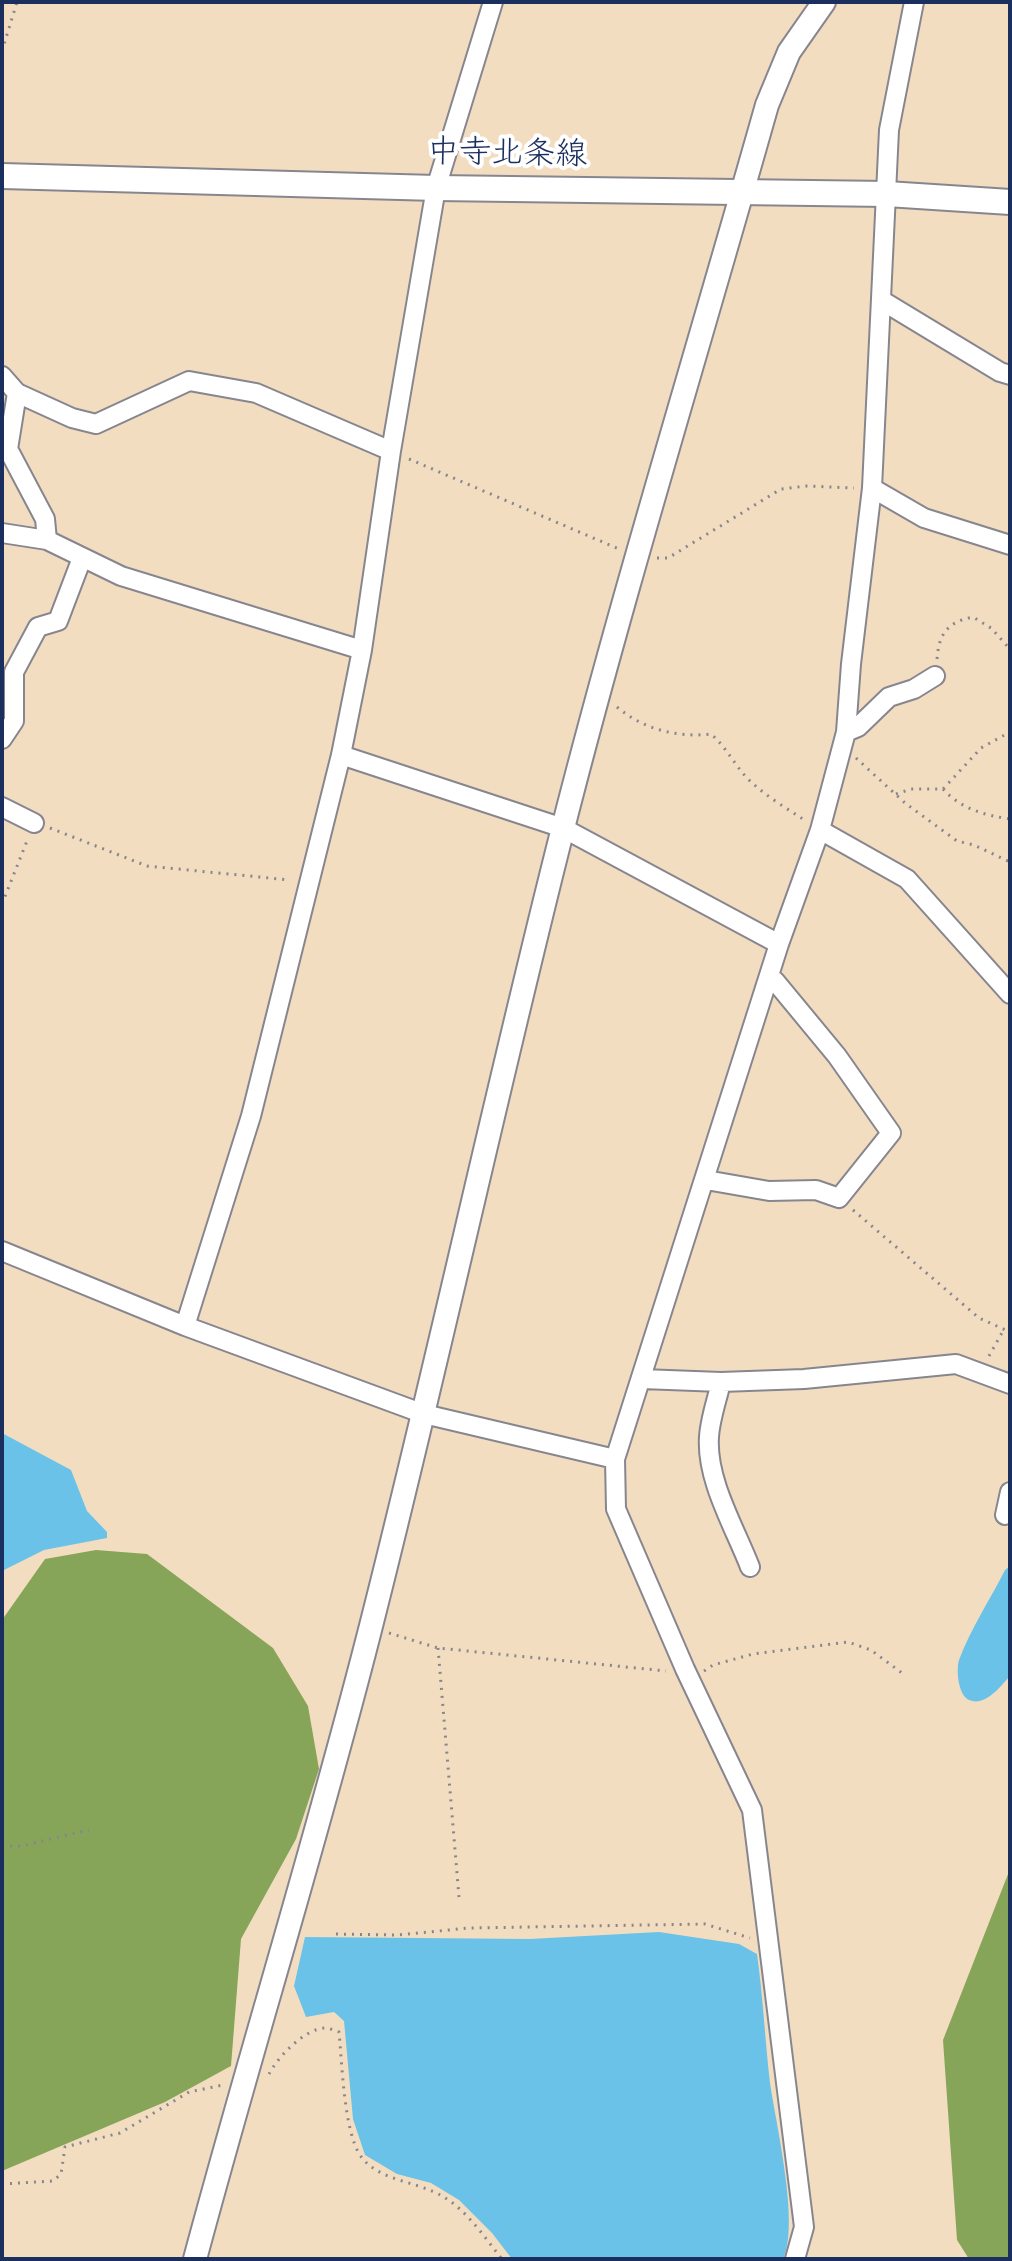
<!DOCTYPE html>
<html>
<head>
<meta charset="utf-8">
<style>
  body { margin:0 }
  #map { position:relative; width:1012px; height:2261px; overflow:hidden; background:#f3ddc0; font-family:"Indie Flower",sans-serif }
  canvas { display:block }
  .frame { position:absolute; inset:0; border:4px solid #1b2f5e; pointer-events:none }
</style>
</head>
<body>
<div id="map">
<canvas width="1012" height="2261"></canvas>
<div class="frame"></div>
</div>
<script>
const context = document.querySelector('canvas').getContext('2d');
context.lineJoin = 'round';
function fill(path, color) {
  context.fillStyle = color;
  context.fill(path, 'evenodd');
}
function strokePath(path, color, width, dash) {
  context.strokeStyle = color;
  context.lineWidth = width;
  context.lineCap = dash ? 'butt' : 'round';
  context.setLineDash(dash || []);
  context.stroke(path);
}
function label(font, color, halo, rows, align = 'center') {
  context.font = font + ' "Indie Flower","Klee One",sans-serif';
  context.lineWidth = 8;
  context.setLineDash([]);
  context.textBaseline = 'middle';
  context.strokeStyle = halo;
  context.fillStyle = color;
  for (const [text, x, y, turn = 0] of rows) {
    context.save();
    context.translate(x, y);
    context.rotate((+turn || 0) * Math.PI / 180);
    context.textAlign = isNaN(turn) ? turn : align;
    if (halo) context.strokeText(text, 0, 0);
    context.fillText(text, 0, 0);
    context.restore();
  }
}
fill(new Path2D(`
  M96,1550L147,1554L273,1648L308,1706L319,1769L296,1839L241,1939L231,2066L165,2102L2,2171V1620L45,1559Z
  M1010,1869V2259H969L957,2240L943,2040Z`), '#86a559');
fill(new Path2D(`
  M2,1433L71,1470L87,1511L107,1532V1538L44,1550L2,1571Z
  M1010,1566V1676C1001,1686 985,1707 969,1700C958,1695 956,1669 959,1660C970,1630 991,1598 1005,1570Z
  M659,1932L739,1944L757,1954C763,1996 765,2040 770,2083C776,2124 800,2225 783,2259H512L492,2233L459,2200L431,2183L397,2174L365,2155L353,2119L344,2021L334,2012L306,2017L294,1986L305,1937L530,1939Z`), '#6ac2e8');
const minor = new Path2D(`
  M881,300L1000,372L1010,375
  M2,376L17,393L72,418L96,424L189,381L256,393L391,451
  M2,449H8L17,393
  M8,449L45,519L47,540
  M872,488L924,518L1010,545
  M2,533L47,540L121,576L362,650
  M846,732L858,727L889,697L914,689L935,676
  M2,739L14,721V672L38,627L58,621L82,558
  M341,755L563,828L779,944
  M2,807L34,823
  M820,830L907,879L1010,994
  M706,1180L769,1191L816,1190L839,1198L891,1133L837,1056L775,981L768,980
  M2,1251L185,1326L424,1414L615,1459
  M185,1326L251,1116L341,755L362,650L391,451L436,188L493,2
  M642,1379L721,1382L804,1379L956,1364L1010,1384
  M721,1382C717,1400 710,1419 709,1437C706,1480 735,1528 750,1567
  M1005,1515L1010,1492
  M795,2259L804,2227L752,1810L685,1669L616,1509L615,1459L779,944L820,830L846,732L851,664L872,488L889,130L914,2`);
const tertiary = new Path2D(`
  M195,2259C252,2046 318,1836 372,1622C439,1358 496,1092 563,828C625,585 699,346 767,105L789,52L824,2`);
const secondary = new Path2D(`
  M2,176L436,188L887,194L1010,202`);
strokePath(minor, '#87868f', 22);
strokePath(tertiary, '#87868f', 26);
strokePath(secondary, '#87868f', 28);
strokePath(new Path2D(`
  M2,51L17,2
  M409,459L619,549
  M657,558H668L781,489L807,486L854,488
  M937,659C939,634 947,622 973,617L991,628L1010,649
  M617,707C643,729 677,738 711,734C726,747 734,764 747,778C763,794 784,807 803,819
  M856,758L905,803L957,841L974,845L1010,862
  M943,789C961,809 984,815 1010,819
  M896,794L911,789H943L981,748L1010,732
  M50,828L147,866L290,880
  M2,904L27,841
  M853,1210L979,1318L1010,1332
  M989,1356L1003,1331
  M389,1633L438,1648L666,1671
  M438,1648L459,1897
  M704,1671L713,1665L753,1654L848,1642L871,1650L906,1676
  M2,1846H21L89,1830
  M336,1934L398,1935L469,1928L705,1924L750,1938
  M269,2074C278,2057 304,2029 325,2028C330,2028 334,2031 339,2032C342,2063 344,2131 360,2155C377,2181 417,2181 442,2196C467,2210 484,2237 502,2259
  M2,2184L53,2181L61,2174L65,2147L120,2133L189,2092L223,2085`), '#87868f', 3, [2, 6]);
strokePath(minor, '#fff', 18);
strokePath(tertiary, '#fff', 22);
strokePath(secondary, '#fff', 24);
label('32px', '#1b2f5e', '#fff', [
  ["中寺北条線",507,157,1]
]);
</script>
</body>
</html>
